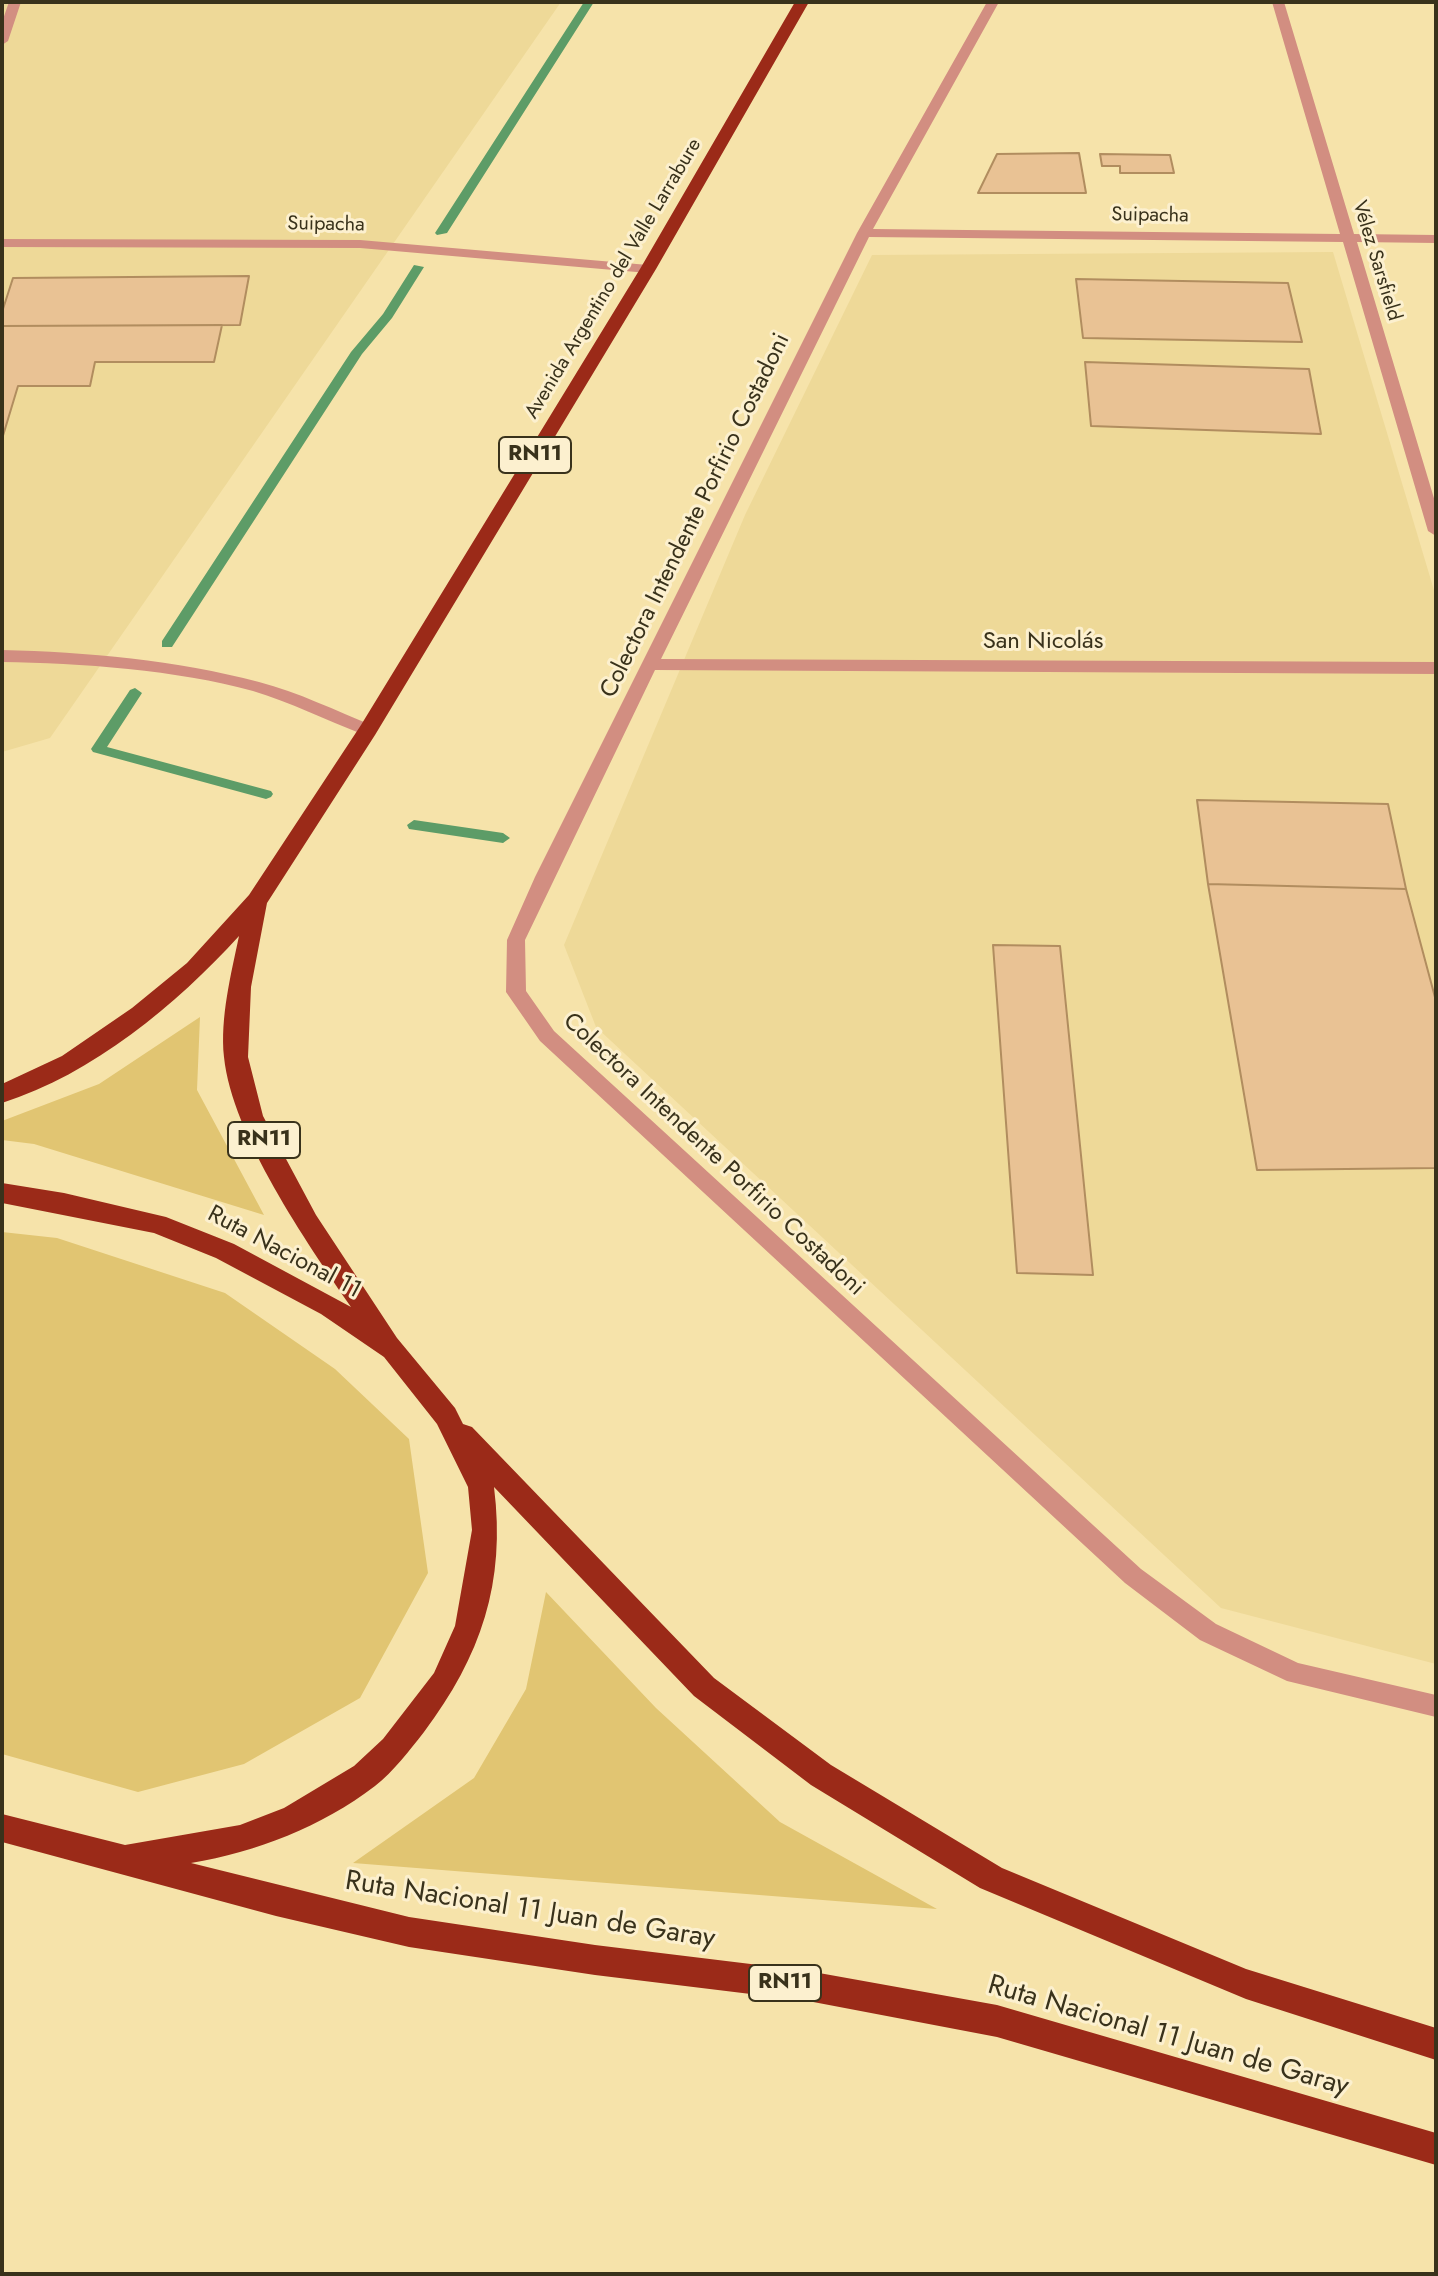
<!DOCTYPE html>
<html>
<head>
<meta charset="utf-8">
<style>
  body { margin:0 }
  #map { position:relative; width:1438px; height:2276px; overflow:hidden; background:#f6e3aa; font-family:Jost,sans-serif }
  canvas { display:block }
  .frame { position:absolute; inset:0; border:4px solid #39321b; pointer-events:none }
</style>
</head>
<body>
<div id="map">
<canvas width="1438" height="2276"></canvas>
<div class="frame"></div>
</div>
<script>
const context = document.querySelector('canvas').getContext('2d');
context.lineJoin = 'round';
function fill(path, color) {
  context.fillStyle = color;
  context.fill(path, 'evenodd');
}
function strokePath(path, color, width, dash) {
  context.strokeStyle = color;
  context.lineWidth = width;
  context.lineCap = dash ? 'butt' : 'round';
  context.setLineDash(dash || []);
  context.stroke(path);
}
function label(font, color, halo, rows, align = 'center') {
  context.font = font + ' Jost,sans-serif';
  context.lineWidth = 6;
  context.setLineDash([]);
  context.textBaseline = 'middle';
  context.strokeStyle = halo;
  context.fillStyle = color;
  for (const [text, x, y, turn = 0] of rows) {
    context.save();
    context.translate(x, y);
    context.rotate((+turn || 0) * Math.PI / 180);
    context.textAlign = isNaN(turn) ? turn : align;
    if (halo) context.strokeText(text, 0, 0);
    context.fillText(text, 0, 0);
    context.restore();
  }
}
fill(new Path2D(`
  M2,2H561L50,738L2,752Z
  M1333,252L1436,597V1664L1221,1608L596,1027L564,945L745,515L872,255Z`), '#eed998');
fill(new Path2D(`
  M200,1017L197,1090L264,1215L34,1144L2,1140V1121L99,1084Z
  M2,1232L57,1238L225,1293L335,1369L409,1439L428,1573L360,1698L244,1764L138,1792L2,1754Z
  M546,1592L656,1708L780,1822L937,1909L353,1863L474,1778L526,1689Z`), '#e1c572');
fill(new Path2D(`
  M584,2H594L447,233L437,235L435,233Z
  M414,265L424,267L392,318L362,354L172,647H162V641L351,352L383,314Z
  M135,688L142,693L107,747L271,791L273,794L271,797L266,799L93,752L91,749L93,746L130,690Z
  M414,820L503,833L510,838L503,843L409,829L407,825Z`), '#5d9c67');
const building = new Path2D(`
  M1079,153L1086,193H978L997,154Z
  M1100,154L1170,155L1174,173H1120V166H1102Z
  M249,276L240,325L2,326V312L13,278Z
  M1076,279L1288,283L1302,342L1083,338Z
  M222,325L214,362H95L90,386H18L2,439V326Z
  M1085,362L1309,369L1321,434L1091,426Z
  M1197,800L1388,804L1406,889L1208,884Z
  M1208,884L1406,889L1436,1001V1168L1257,1170Z
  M993,945L1060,946L1093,1275L1017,1273Z`);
fill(building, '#e9c294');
strokePath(building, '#b18d5f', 2);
fill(new Path2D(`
  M9,2H21L8,41L2,45V22Z
  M987,2H999L873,229L1340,234L1272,2H1284L1354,234L1436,235V243L1357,242L1436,505V536L1428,531L1343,242L869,237L661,659L1436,662V674L655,670L525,940L526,991L554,1031L1141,1569L1216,1624L1298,1663L1436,1695V1717L1287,1681L1200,1640L1125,1583L540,1041L506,992L507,940L535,877L857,233Z
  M2,239L360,240L648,265L655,269L648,273L360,248L2,247Z
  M2,650C87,652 176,660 259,682C298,692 336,711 374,726L377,730L374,734H362C326,720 290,702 253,691C177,670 80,663 2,662Z`), '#d28e81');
fill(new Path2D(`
  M795,2H809L656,269L375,735L267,903L251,987L248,1057L263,1116L316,1215L397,1338L455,1408L463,1424L472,1427L714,1678L831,1765L1002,1868L1246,1969L1436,2028V2060L1246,1999L980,1888L811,1785L694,1696L494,1487C506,1583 481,1656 424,1732C409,1751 394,1771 375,1786C321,1827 257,1852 191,1863L409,1917L595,1945L808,1971L997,2005L1436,2133V2165L997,2037L808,2001L595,1975L409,1947L276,1916L2,1842V1814L125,1845L240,1825L284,1808L354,1766L383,1739L434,1673L455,1626L472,1530L468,1487L437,1424L384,1357L321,1314L216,1258L154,1233L2,1203V1183L64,1193L166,1217L234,1244L351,1307C307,1243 232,1135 224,1057C220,1018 231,974 239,936C176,1005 93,1074 2,1103V1084L62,1056L132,1008L187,963L249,895L361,725L640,269Z`), '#9b2a18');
label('20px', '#39321b', '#fcf0cf', [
  ["Suipacha",1150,216,1],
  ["Suipacha",326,225,1],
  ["Vélez Sarsfield",1376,261,73],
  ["Avenida Argentino del Valle Larrabure",614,279,-59]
]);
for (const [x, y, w] of [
  [535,455,72],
  [264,1140,72],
  [785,1983,72]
]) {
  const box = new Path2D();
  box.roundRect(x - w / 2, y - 18, w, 36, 6);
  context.fillStyle = '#fcf0cf';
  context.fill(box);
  strokePath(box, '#39321b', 2);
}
label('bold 22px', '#39321b', null, [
  ["RN11",535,455],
  ["RN11",264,1140],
  ["RN11",785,1983]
]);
label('24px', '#39321b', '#fcf0cf', [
  ["Colectora Intendente Porfirio Costadoni",696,516,-64],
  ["San Nicolás",1043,642],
  ["Colectora Intendente Porfirio Costadoni",713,1155,43],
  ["Ruta Nacional 11",284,1253,28]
]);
label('28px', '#39321b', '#fcf0cf', [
  ["Ruta Nacional 11 Juan de Garay",530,1911,9],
  ["Ruta Nacional 11 Juan de Garay",1168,2037,16]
]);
</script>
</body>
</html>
